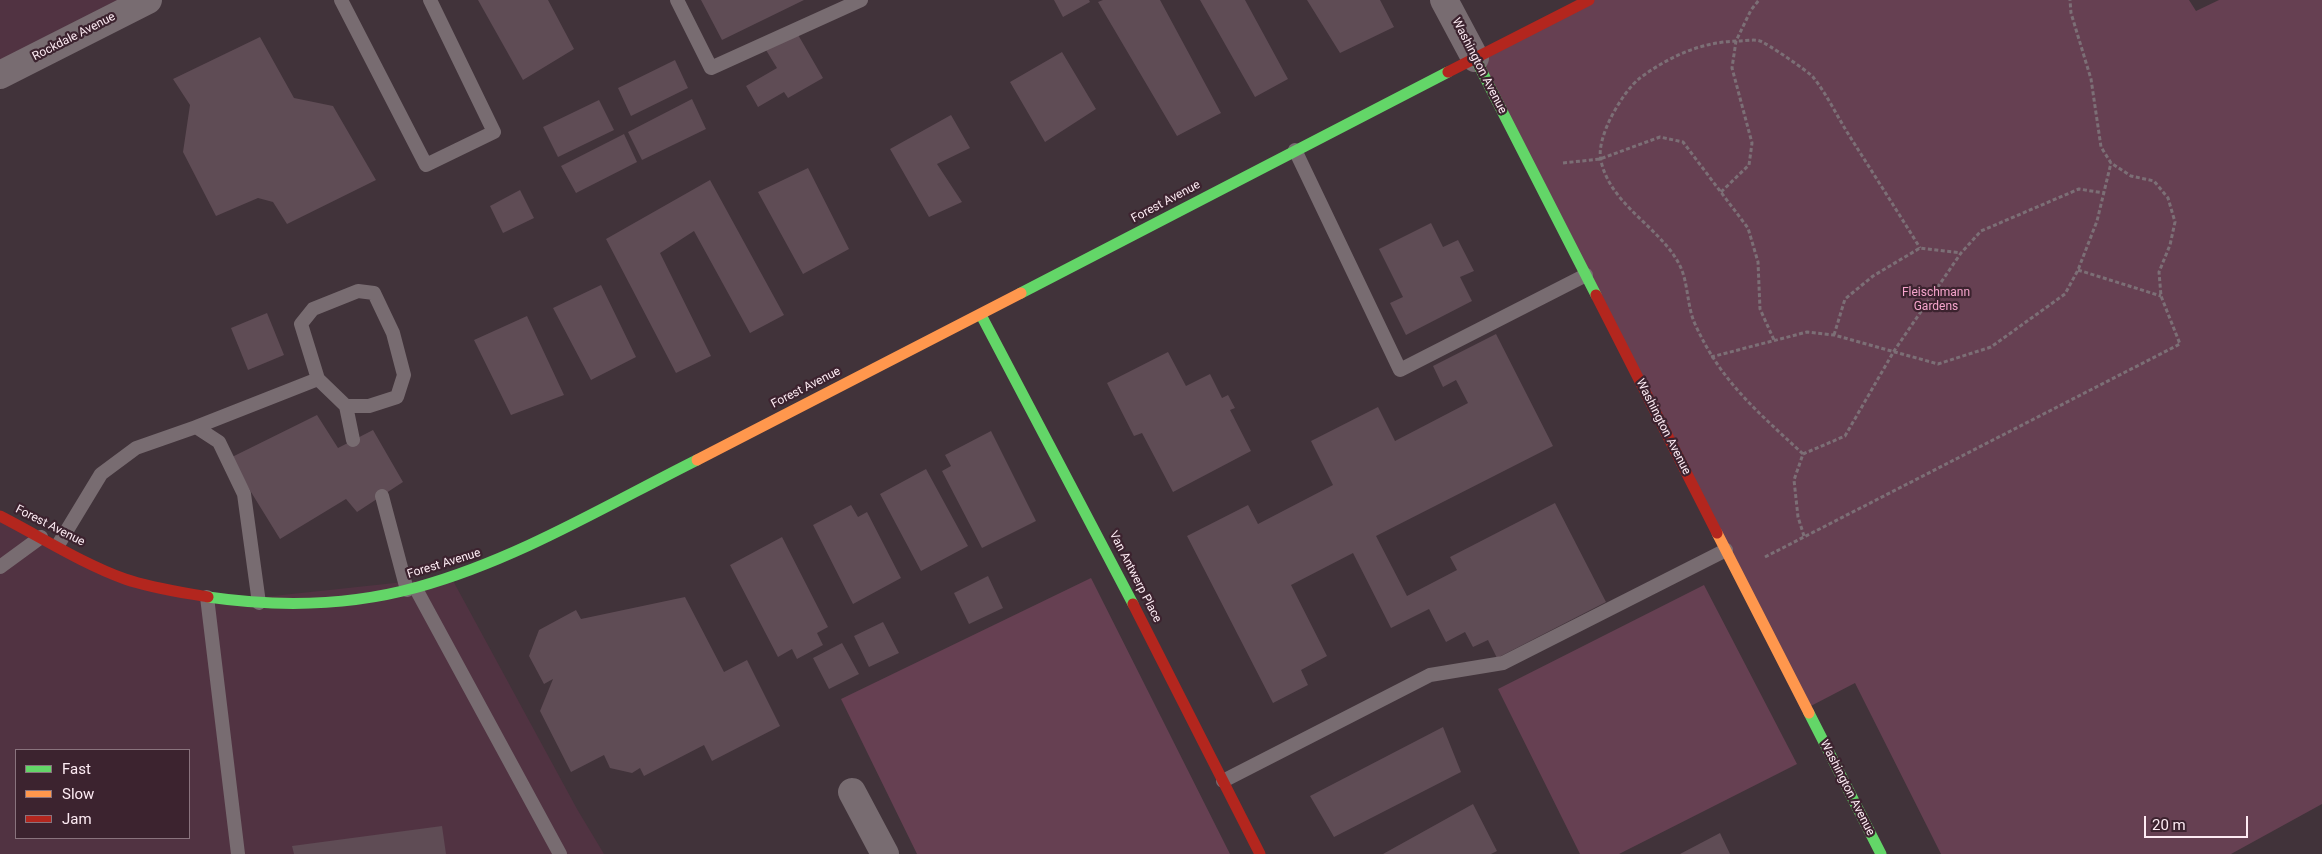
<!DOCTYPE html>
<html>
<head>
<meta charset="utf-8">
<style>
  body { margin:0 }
  #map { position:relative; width:2322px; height:854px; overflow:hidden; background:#41333a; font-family:Roboto,sans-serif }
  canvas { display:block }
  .legend { position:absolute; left:15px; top:749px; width:175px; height:90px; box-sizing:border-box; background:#3c232f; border:1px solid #89737d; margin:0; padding:6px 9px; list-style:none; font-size:15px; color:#fdebf3 }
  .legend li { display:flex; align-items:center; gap:10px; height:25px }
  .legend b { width:25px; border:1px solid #89737d }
  .scale { position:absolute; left:2144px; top:816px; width:104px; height:22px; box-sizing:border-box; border:2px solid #fdebf3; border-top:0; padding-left:6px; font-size:15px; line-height:18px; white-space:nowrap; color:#fdebf3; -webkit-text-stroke:4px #3c232f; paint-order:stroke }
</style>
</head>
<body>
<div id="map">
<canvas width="2322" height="854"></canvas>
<ul class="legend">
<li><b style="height:6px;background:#63d668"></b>Fast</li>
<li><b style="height:6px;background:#ff974d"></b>Slow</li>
<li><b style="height:6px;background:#b3261e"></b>Jam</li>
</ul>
<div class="scale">20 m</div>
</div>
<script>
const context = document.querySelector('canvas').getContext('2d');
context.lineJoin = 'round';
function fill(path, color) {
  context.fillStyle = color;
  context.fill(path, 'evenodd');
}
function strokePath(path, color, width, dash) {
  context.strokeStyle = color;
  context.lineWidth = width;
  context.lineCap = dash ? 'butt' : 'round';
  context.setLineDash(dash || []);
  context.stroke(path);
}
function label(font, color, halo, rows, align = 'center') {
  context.font = font + ' Roboto,sans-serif';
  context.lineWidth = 4.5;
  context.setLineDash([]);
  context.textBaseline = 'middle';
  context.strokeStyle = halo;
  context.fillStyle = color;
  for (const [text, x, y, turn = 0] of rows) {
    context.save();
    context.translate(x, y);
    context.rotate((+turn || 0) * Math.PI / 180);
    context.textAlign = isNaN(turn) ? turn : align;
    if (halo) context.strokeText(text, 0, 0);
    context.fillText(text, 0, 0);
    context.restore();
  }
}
fill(new Path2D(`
  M0,0H148L0,75Z
  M0,516L118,576L226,601L451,577L577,809L604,854H0ZM16,750H189V838H16Z`), '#513342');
fill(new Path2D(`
  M1590,0H2189L2196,11L2219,0H2322V804L2231,854H1941L1855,683L1807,708L1475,58Z
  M1091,578L1230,854H917L841,699Z
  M1704,585L1797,764L1619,854H1580L1498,689Z`), '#664052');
fill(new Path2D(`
  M478,0H548L574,49L523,80Z
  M701,0H804L722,40Z
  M1054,0H1089L1090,2L1063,17Z
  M1103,0H1160L1221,113L1177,136L1098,2Z
  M1200,0H1245L1288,79L1255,97Z
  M1307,0H1380L1394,27L1340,53Z
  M797,33L823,78L788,98L784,92L758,107L746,86L777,68L766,50Z
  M260,37L294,98L333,106L376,180L287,224L273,202L258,198L216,216L183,152L190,105L173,79Z
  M1062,52L1096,109L1045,142L1010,82Z
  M675,60L688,88L631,116L618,88Z
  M692,99L706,129L642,160L628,132Z
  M599,100L614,130L558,157L543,127Z
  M951,115L970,148L937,164L962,202L929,217L890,149Z
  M624,134L637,162L576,193L561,166Z
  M808,168L849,249L803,274L758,192Z
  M710,180L784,315L750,333L694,231L660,253L711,356L676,373L606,239Z
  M520,190L534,218L503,233L490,206Z
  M1431,223L1443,247L1458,240L1474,271L1460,277L1472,301L1406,335L1390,303L1403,297L1379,249Z
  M601,285L636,357L591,380L553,308Z
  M267,313L284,355L248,370L231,328Z
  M527,316L564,395L511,415L474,340Z
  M1496,334L1553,446L1376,536L1407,596L1457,570L1450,557L1555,503L1606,602L1497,658L1488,640L1473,647L1465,632L1446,642L1429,609L1391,628L1353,553L1291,585L1327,656L1301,670L1308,685L1273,703L1187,536L1248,505L1258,524L1333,485L1311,441L1378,407L1395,441L1468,403L1456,380L1443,387L1433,366Z
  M1168,352L1186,386L1210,374L1222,398L1228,395L1235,408L1230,410L1251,451L1173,492L1142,433L1134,436L1107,383Z
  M317,415L338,448L373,430L403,482L357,512L346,499L280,539L230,458Z
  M991,431L1036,521L982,548L942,471L951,466L945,455Z
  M926,469L968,546L921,571L880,494Z
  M851,505L858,517L867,512L901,578L853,604L813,525Z
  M782,537L828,627L817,633L823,645L797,659L792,649L778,657L730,565Z
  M988,576L1003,608L969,624L954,593Z
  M685,597L724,672L747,660L780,726L712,761L704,745L644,776L640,768L632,773L610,768L604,755L571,772L540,711L553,679L544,684L529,656L539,630L576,610L581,619Z
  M883,622L899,653L869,667L854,636Z
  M842,643L859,674L829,689L813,658Z
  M1443,727L1461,772L1334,837L1310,796Z
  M1473,804L1497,851L1491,854H1383Z
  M442,826L446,854H294L292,846Z
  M1720,833L1730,854H1680Z`), '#5f4c55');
strokePath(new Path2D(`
  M1563,163L1600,159L1660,137L1683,142L1748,228L1758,262L1760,309L1774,340
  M1721,192L1749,165L1752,143L1732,68L1736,41L1751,10L1759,0
  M2078,270L2161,296
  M1834,335L1845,299L1873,276L1920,248L1961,253
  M1711,357L1807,332L1834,335L1938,364L1991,347L2065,294L2078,270L2097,221L2111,163
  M1803,454C1758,412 1721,382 1695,324C1686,304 1689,281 1678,262C1657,225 1611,205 1601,161C1595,138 1623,91 1640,78C1670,56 1701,42 1738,41C1745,41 1754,39 1760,41C1765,42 1809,72 1813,77C1826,93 1836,114 1847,132C1871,170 1896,209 1920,248
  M1804,536L1798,517L1794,480L1803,454L1845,436L1894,351L1961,253L1981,231L2079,189L2104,193
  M1765,557L2180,344L2161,296L2159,272L2170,245L2175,222L2168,198L2154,181L2131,176L2111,163L2101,147L2091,79L2071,13L2070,0`), '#7c6f76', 3, [4, 2.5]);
strokePath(new Path2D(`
  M341,0L426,165L494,132L430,0
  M677,0L711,68L861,0
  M1295,150L1400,370L1586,275
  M358,291L374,293L393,333L404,375L397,397L369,406H346L318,379L301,324L313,309Z
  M346,406L353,440
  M196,427L318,379
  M382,496L407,590
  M58,545L101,474L136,448L196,427L219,442L244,494L259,603
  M0,567L41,537
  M416,589L560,854
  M207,597L238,854
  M1223,781L1430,675L1503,663L1726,550`), '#786c71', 14);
strokePath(new Path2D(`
  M1444,0L1475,58
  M0,75L148,0
  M852,792L885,854`), '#786c71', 28);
strokePath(new Path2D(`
  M1475,58L1596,295
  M1021,293L1448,72
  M981,315L1133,604
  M208,597C277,607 350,606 418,587C516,560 607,505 697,460
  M1809,713L1881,854`), '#63d668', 11);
strokePath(new Path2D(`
  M697,460L1021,293
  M1717,533L1809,713`), '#ff974d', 11);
strokePath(new Path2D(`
  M1448,72L1589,0
  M1596,295L1717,533
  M0,516C41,537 81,563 125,579C151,588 180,592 208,597
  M1133,604L1260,854`), '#b3261e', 11);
label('12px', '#fdebf3', '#3c232f', [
  ["Rockdale Avenue",74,37,-27],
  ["Washington Avenue",1479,66,63],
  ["Forest Avenue",1166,202,-28],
  ["Forest Avenue",806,388,-27],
  ["Washington Avenue",1663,427,63],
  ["Forest Avenue",50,526,27],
  ["Forest Avenue",444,564,-17],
  ["Van Antwerp Place",1135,577,63],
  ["Washington Avenue",1847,788,63]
]);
label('12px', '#f6a5cc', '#3c232f', [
  ["Fleischmann",1936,293],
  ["Gardens",1936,307]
]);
</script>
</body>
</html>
